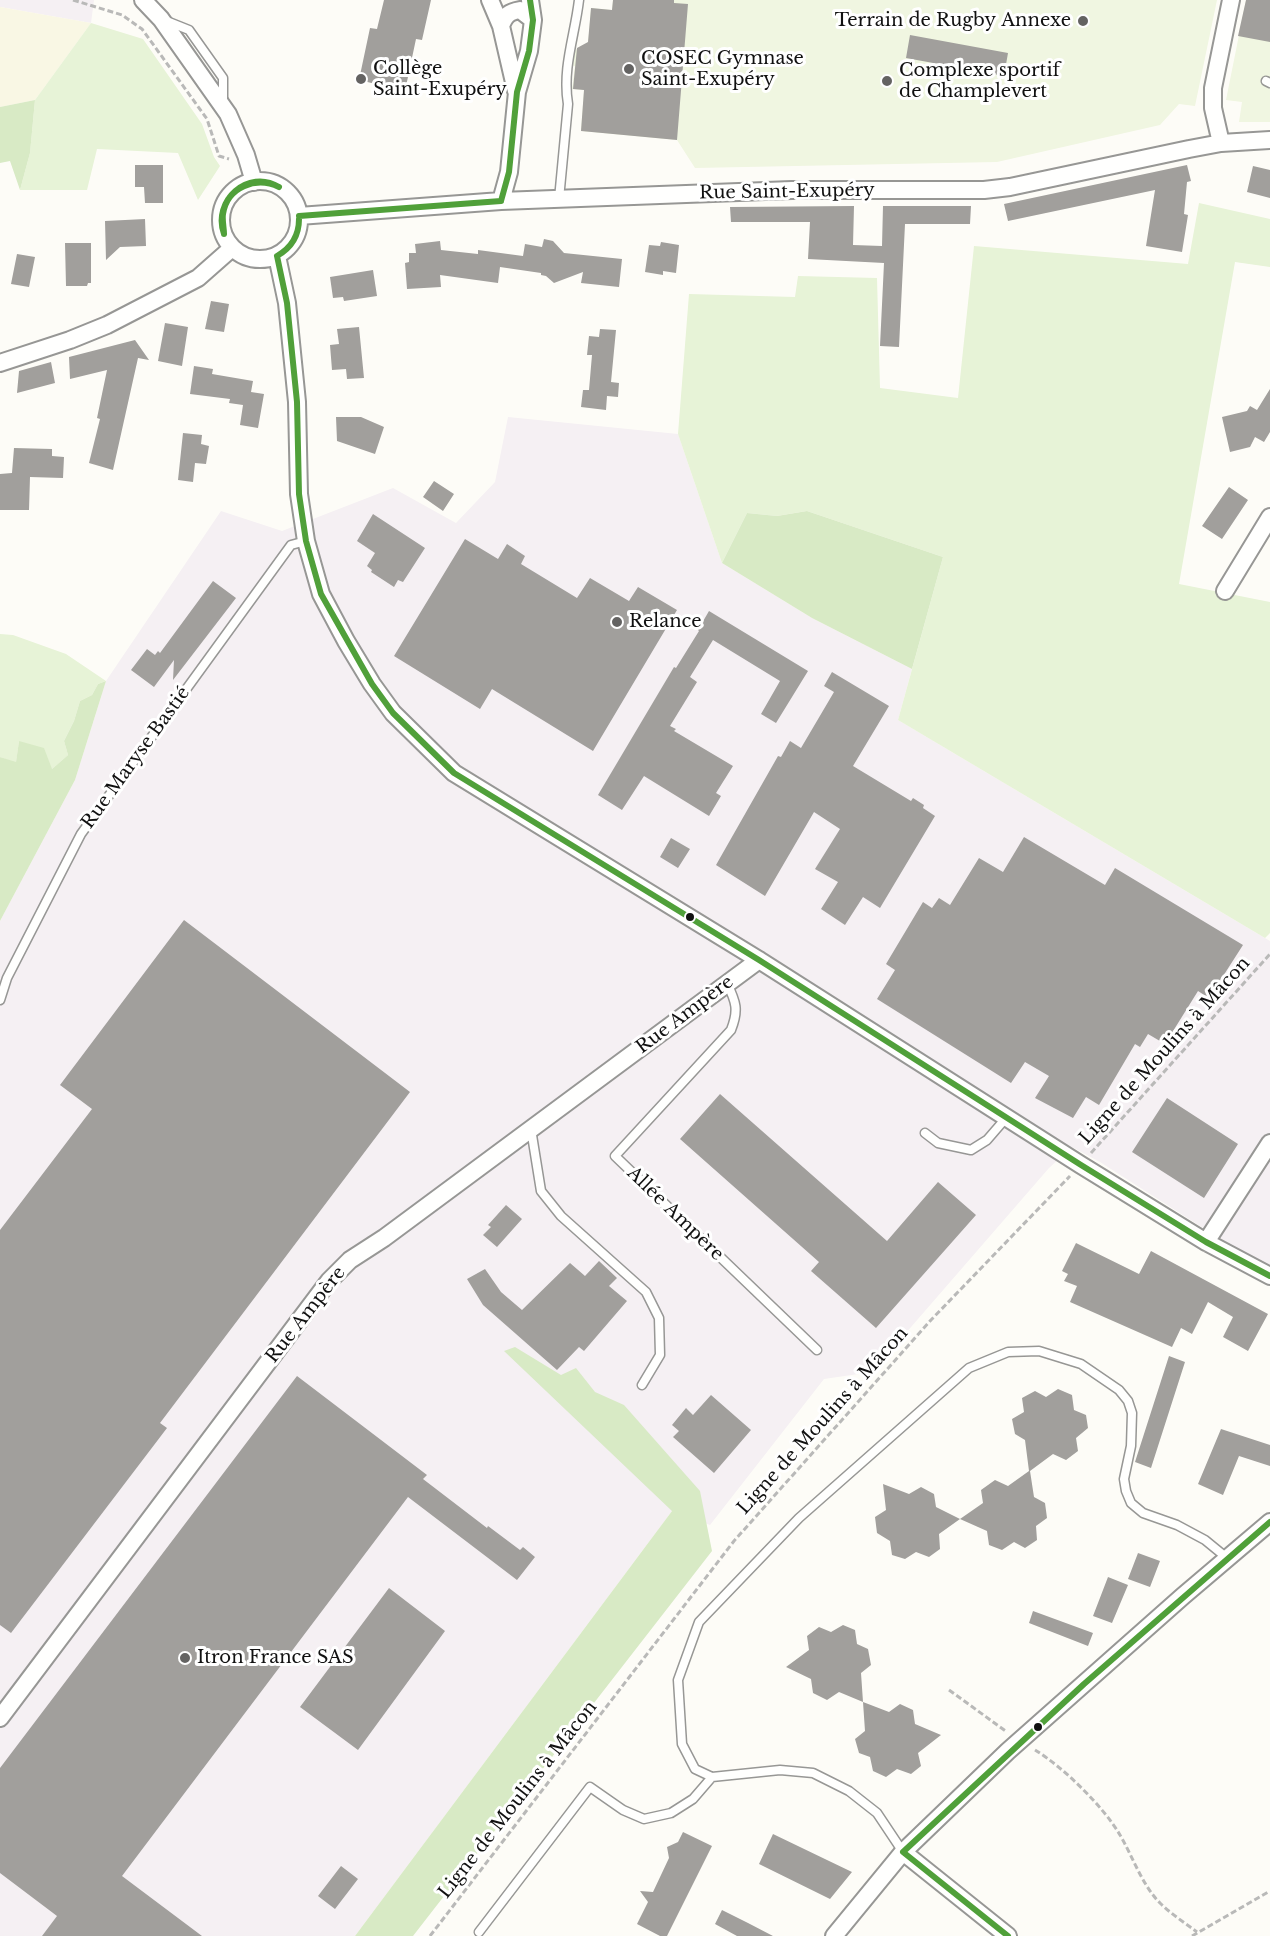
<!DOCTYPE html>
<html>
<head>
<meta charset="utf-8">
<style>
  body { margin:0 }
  canvas { display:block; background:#fdfcf7 }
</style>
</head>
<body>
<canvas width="1270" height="1936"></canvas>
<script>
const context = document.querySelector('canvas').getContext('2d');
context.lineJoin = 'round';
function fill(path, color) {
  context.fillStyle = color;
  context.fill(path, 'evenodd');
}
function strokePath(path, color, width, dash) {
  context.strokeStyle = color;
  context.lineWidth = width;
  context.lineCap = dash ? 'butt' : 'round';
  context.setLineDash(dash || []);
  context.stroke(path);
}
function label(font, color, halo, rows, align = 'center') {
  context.font = font + ' "Libre Baskerville",serif';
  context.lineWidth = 6;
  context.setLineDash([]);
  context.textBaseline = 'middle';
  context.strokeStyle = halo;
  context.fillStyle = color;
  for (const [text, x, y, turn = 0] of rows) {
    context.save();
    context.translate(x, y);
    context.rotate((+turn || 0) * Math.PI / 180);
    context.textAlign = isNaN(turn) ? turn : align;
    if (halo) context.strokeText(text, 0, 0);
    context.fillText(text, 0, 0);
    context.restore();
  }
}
fill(new Path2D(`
  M0,0H94L91,23L0,7Z
  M508,417L678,434L722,563L812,618L912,669L898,720L1270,941V1265L1239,1251L1100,1162L1072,1147L1049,1168L872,1372L824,1379L710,1525L672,1511L355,1936H0V921L75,780L106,681L221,511L282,531L393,488L456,523L495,482Z`), '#f5f0f3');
fill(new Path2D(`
  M0,7L91,23L35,100L0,107Z`), '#f9f7e4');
fill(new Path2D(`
  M91,23L143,39L202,124L214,157L220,166L198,200L178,153L97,149L87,190H20L30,153L35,100Z
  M1199,203L1270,219V267L1235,262L1179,584L1270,602V933L1265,938L898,720L943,557L807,511L777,516L747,513L722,563L678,434L689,294L795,297L798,276L877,278L880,388L958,398L974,246L1188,264Z
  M0,634L13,635L66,654L106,681L98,684L92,695L80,701L74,721L64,741L68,755L51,770L19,741L16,763L0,757Z`), '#e7f3d7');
fill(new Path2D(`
  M35,100L30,153L20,190L10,161L0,163V107Z
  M807,511L943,557L912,669L812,618L722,563L747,513L777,516Z
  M106,681L75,780L0,921V757L16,762L19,741L44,748L52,769L68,755L64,741L74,721L80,701L92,695L98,684Z
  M515,1347L561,1375L576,1368L595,1392L624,1405L700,1491L712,1551L413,1936H355L672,1511L504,1351Z`), '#d8eac5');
fill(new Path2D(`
  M613,0H1217L1195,106L1179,104L1160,125L997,162L695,168L677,140L581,131L584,90L572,89L575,66L570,65C573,53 575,46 588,45L591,8L612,10Z
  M1246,0H1270V122H1239L1242,102L1226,100Z`), '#f0f6e1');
fill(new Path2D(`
  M384,0H431L422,40L416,39L405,91L359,80L370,28L377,29Z
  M613,0H674V3L688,4L677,140L581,131L584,90L573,89L577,48L588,42L591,8L612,10Z
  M1246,0H1270V42L1238,36Z
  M910,35L1008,53L1004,76L906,58Z
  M135,165H163V203H145L144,187H135Z
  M1187,165L1191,181L1187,182L1184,214L1188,215L1182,252L1146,246L1155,190L1008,221L1004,204Z
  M1253,166L1270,170V198L1247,192Z
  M854,206L853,245L882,246L883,206H971L970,224H905L899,347L880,346L884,263L808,259L810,222H731L730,207Z
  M145,219L146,246L120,247L106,260L105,221Z
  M544,239L553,241L564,253L622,259L619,287L581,283L583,272L554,283L546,276L541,275V273L500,267L498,283L440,275L441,287L407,289L405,263L409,262V253H416L415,244L440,241L441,250L478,254V250L523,256L525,244L542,247Z
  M661,242L679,245L676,273L663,271V275L645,272L649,245L660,246Z
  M65,243H91V283H88L87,286H66Z
  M17,254L35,257L29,287L11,284Z
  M373,270L377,296L344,301L343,297L333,298L330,277Z
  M211,301L229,304L224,332L205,329Z
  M165,323L188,327L182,366L158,361Z
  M359,327L364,378L347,379L346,369L332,370L330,345L339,344L337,329Z
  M600,329L616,330L611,382L619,383L618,397L607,396L606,410L581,407L583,390H589L592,355H587L589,336L599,337Z
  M135,340L149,360L138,358L113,470L89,463L100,419L97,418L107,370L70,379L69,357Z
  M51,362L55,383L17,393L19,371Z
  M194,366L213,369L212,374L253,381L251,392L264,394L258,428L240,425L243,405L229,403L230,399L190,394Z
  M1270,389V432L1264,442L1255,437L1250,447L1230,452L1222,417L1247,411L1250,406L1257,410Z
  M336,417H361L384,427L375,454L337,441Z
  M183,433L202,435L201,444L209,446L206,464L195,463L193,482L178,480Z
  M14,448L52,449V456L64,457L63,478L30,477L29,510H0V474L12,473Z
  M434,481L454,494L443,511L423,497Z
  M1229,487L1248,500L1222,539L1202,526Z
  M373,514L425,548L403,582L398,580L394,587L371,572L372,570L367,566L375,553L357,541Z
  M465,539L498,559L507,544L525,556L521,564L577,598L590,578L629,601L638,587L677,610L593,751L492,689L480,709L394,656Z
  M213,581L236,598L173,680L174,660L154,687L131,670L147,649L155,655L158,651L160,653Z
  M709,611L808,671L776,723L761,714L780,681L713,640L690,677L697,682L670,726L676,729L674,731L733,766L716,793L721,796L709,816L644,776L622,810L598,795L674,667L676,668L699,631L698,630Z
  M832,672L889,706L853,766L911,801L913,798L924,805L923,808L935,816L880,908L863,897L845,925L821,909L838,882L815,869L840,829L814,812L765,896L716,865L778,756L781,757L790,741L801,748L834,692L824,686Z
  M1024,837L1105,885L1115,868L1243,945L1209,998L1198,991L1165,1044L1148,1034L1140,1047L1135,1044L1099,1105L1086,1097L1073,1118L1035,1098L1049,1076L1025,1062L1011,1083L877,999L895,970L886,964L923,902L932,908L939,898L950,905L979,858L1003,872Z
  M671,838L690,849L678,868L660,857Z
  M184,920L410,1092L160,1423L167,1428L11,1633L0,1625V1230L92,1109L60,1085Z
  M720,1094L887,1241L938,1182L976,1215L876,1328L811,1271L819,1262L680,1139Z
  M1167,1098L1238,1144L1204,1198L1132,1152Z
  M506,1205L522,1219L497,1247L483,1235L491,1227L488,1225Z
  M1076,1243L1139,1274L1151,1251L1268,1314L1248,1351L1223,1337L1233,1317L1208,1302L1192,1334L1181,1328L1172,1347L1070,1302L1077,1286L1064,1281L1068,1274L1062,1271Z
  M599,1261L617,1278L609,1286L627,1301L584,1351L579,1347L557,1370L483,1305L467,1279L485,1269L501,1292L522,1310L570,1263L585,1276Z
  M1169,1356L1185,1362L1151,1468L1135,1462Z
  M297,1376L427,1475L423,1479L487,1528L488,1526L520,1550L523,1547L535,1557L517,1580L408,1497L122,1876L202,1936H42L57,1916L0,1873V1768Z
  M1058,1389L1072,1395L1074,1410L1086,1415L1088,1428L1076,1438L1078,1451L1066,1460L1053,1454L1030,1471L1034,1497L1045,1503L1047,1518L1036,1526L1037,1540L1025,1548L1014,1542L1002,1550L989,1545L987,1531L960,1519L939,1534L940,1549L929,1557L916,1552L905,1559L892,1555L890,1541L877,1533L875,1517L886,1510L883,1484L909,1494L921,1487L934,1494L936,1507L960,1519L983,1503L981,1490L995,1480L1008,1486L1029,1471L1025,1440L1015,1434L1012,1419L1024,1412L1022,1398L1035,1391L1046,1397Z
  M711,1395L751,1430L714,1473L673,1437L679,1431L672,1425L686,1408L693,1415Z
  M1221,1429L1270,1445V1466L1239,1456L1223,1495L1198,1484Z
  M1138,1553L1160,1561L1150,1587L1128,1579Z
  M1108,1577L1128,1585L1112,1623L1093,1616Z
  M389,1588L445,1631L358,1750L300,1707Z
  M1033,1611L1093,1633L1088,1646L1029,1623Z
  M843,1625L855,1630L857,1644L868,1649L871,1665L861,1673L863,1702L839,1692L827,1700L813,1693L811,1679L786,1667L809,1650L807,1636L819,1627L831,1632Z
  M863,1702L889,1712L900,1704L913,1710L915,1724L941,1735L918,1753L921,1766L911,1774L897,1769L886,1777L873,1771L870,1757L859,1753L855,1739L865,1731Z
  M683,1832L712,1846L667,1936H660L637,1924L648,1902L640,1891L653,1892L669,1858L667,1847L678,1842Z
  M773,1834L827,1860L852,1872L830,1899L759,1864Z
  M341,1866L358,1879L335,1909L318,1896Z
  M722,1910L748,1923L773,1936H737L715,1924Z`), '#a19f9c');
const service = new Path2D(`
  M164,20L189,30L223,78V103
  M1266,81L1270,83
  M559,199L568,104C562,68 575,35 579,0
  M727,983C736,1002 739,1010 731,1030L615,1156L817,1350
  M0,1000L7,978L81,834L291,545L306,541
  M531,1129L541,1191L561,1216L646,1292L659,1318L660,1355L642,1385
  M925,1133L938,1143L971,1150L987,1140L1006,1118
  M903,1852L877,1813L849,1791L813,1773L780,1770L712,1777L695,1769L682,1744L678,1680L699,1622L799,1518L969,1368L1008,1352L1039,1351L1081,1364L1119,1390L1128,1401L1132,1413L1131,1446L1124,1479L1126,1491L1131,1503L1143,1513L1177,1525L1205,1540L1227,1558
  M479,1932L590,1787L623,1810L644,1819L671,1813L693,1799L712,1777`);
const minor = new Path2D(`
  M143,0L161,19L228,114L246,155L254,182
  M490,0L501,26L516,91
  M501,26C505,15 509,12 520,10L533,20
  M1221,143L1213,108V88L1231,0
  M221 220a39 39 0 1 1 78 0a39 39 0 1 1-78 0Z
  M501,201L509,172L517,92L529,51L533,20L530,0
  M299,216L501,201L792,190H984L1010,187L1189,149L1221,143L1270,140
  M277,256L287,303L297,402L299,494L306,541L321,594L346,641L372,684L393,713L454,773L759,960L1081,1165L1206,1242L1270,1276
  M0,363L70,340L107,325L198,278L232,248
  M1225,591L1270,517
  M1206,1242L1270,1143
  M0,1718L329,1281L350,1260L384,1238L759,960
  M903,1852L1008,1936
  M834,1936L903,1852L1008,1751L1183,1596L1270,1522`);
strokePath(service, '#979795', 11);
strokePath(minor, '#979795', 20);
strokePath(new Path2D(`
  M73,0L122,15L142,29L207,119L219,156L229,159
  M1091,1153L1270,954
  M949,1690L1007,1732
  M1035,1750C1063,1767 1103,1806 1120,1835C1133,1857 1142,1885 1160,1903C1171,1914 1185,1923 1197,1932
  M430,1936L734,1541L931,1320L1070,1176
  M1192,1936L1270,1891`), '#b9b9b8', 3, [6, 3]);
strokePath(service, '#fffffe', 8);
strokePath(minor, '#fffffe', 16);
strokePath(new Path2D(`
  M501,201L509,172L517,92L529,51L533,20L530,0
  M299,216L501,201
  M224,234C212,201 248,168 279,187
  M224,234C224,228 222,220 223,214C227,187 256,176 279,187
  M277,256C291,248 299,235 299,219
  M277,256L287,303L297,402L299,494L306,541L321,594L372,684L393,713L454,773L759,960L1081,1165L1206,1242L1270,1276
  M903,1852L1084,1684L1270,1522
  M903,1852L1008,1936`), '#50a03a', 6);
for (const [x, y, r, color] of [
  [1083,21,6,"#646362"],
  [629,69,6,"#646362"],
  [361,79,6,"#646362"],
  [887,81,6,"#646362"],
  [617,622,6,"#646362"],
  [690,917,5,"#111"],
  [185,1658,6,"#646362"],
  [1038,1727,5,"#111"]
]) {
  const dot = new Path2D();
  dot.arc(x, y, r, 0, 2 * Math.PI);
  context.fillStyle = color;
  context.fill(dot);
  strokePath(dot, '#fff', 2);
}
label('18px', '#111', '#fff', [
  ["Terrain de Rugby Annexe",1071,21,"right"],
  ["COSEC Gymnase",641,59],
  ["Saint-Exupéry",641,80],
  ["Collège",373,69],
  ["Saint-Exupéry",373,90],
  ["Complexe sportif",899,71],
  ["de Champlevert",899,92],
  ["Relance",629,622],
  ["Itron France SAS",197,1658]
], 'left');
label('18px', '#111', '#fff', [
  ["Rue Saint-Exupéry",787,192,-1],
  ["Rue Maryse Bastié",136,758,-54],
  ["Rue Ampère",685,1015,-37],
  ["Ligne de Moulins à Mâcon",1165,1051,-48],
  ["Allée Ampère",675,1214,44],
  ["Rue Ampère",306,1315,-52],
  ["Ligne de Moulins à Mâcon",823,1421,-48],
  ["Ligne de Moulins à Mâcon",518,1800,-52]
]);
</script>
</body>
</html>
